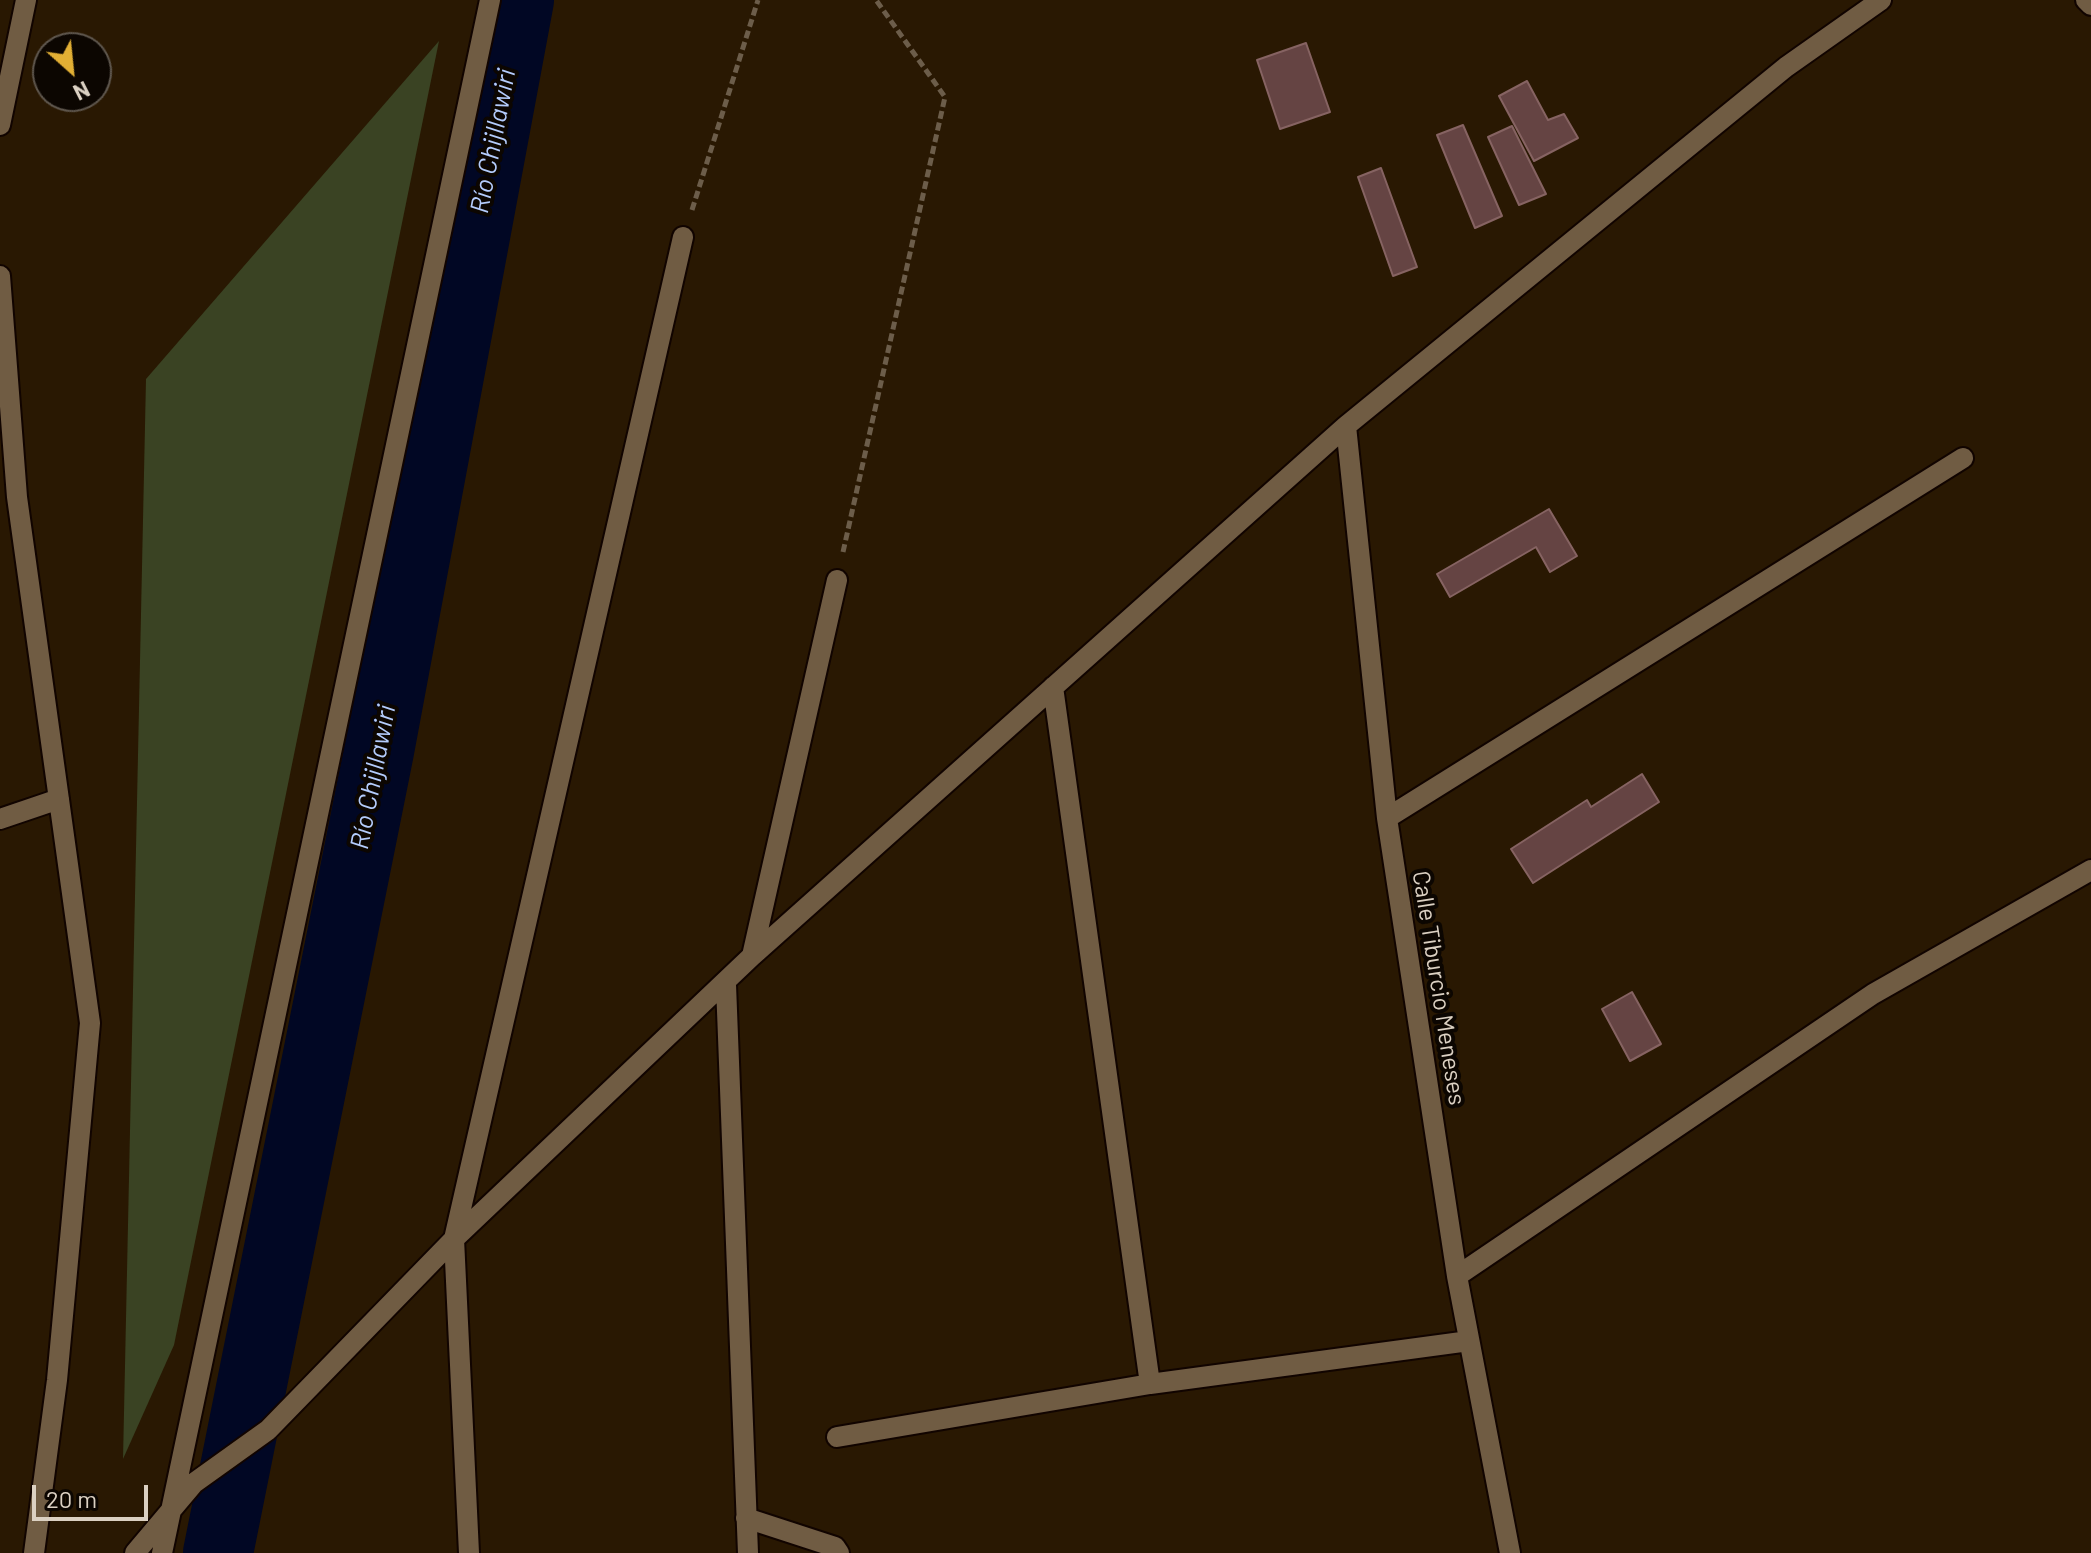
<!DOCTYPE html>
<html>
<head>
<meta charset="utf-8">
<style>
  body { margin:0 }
  #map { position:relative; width:2091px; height:1553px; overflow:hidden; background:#291802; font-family:Barlow,sans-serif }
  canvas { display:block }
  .north { position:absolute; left:32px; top:32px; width:80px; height:80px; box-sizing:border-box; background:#0c0601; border:2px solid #5f574e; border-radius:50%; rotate:153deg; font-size:22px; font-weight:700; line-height:32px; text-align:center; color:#dbd0c2 }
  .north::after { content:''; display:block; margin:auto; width:28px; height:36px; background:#e2af34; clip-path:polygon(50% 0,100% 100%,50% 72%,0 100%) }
  .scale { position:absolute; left:32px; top:1485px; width:116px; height:36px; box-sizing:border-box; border:4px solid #dbd0c2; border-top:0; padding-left:10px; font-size:24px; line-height:28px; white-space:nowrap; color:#dbd0c2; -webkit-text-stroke:6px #0c0601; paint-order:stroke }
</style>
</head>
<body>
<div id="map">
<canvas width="2091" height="1553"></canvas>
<div class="north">N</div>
<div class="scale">20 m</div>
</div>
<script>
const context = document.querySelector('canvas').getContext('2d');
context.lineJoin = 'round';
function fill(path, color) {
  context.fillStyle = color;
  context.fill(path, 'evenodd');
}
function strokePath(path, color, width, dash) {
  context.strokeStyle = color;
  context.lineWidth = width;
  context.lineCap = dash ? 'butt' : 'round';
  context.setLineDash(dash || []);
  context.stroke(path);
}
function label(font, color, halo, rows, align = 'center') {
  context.font = font + ' Barlow,sans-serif';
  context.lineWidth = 8;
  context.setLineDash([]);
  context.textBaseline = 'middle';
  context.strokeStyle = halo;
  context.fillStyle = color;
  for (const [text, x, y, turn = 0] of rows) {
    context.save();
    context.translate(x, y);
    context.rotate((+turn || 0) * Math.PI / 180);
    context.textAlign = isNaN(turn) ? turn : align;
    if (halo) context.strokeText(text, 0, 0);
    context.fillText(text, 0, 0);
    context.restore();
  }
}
fill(new Path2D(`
  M439,41L174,1345L123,1459L146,379Z`), '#3a4323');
strokePath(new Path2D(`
  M218,1553L379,751L519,0`), '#010724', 70);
const building = new Path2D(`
  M1306,43L1330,112L1280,129L1257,60Z
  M1527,81L1548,120L1564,114L1578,138L1534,161L1499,96Z
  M1463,125L1502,216L1475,228L1437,135Z
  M1512,126L1546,194L1519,205L1488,137Z
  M1381,168L1417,267L1393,276L1358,177Z
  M1549,509L1577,556L1550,572L1536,547L1450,597L1437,574Z
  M1642,774L1659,802L1533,883L1511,849L1587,800L1591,807Z
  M1632,992L1661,1044L1630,1061L1602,1009Z`);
fill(building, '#654443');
strokePath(building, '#866362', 2);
const minor = new Path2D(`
  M2086,0L2091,5
  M0,125L26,0
  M0,276L17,497L90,1023L57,1380L34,1553
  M1346,426L1387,818L1457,1276L1510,1553
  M1053,687L1150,1384
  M1387,818L1963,458
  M0,819L59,799
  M752,956L837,580
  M726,985L748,1553
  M1457,1276L1873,994L2091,870
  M837,1437L1150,1384L1469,1341
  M746,1518L835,1547L839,1553
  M135,1553L194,1483L268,1430L454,1239L752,956L1346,426L1786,67L1881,0
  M162,1553L490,0
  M469,1553L454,1239L683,237`);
strokePath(minor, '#110400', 24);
strokePath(new Path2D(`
  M692,210L758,0
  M843,552L945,97L876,0`), '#6c5d4a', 5, [8, 4]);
strokePath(minor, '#705c43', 20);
label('24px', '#dbd0c2', '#0c0601', [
  ["Calle Tiburcio Meneses",1439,988,81]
]);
label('italic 26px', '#b4ccfc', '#0c0601', [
  ["Río Chijllawiri",493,141,-79],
  ["Río Chijllawiri",373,777,-79]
]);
</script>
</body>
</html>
